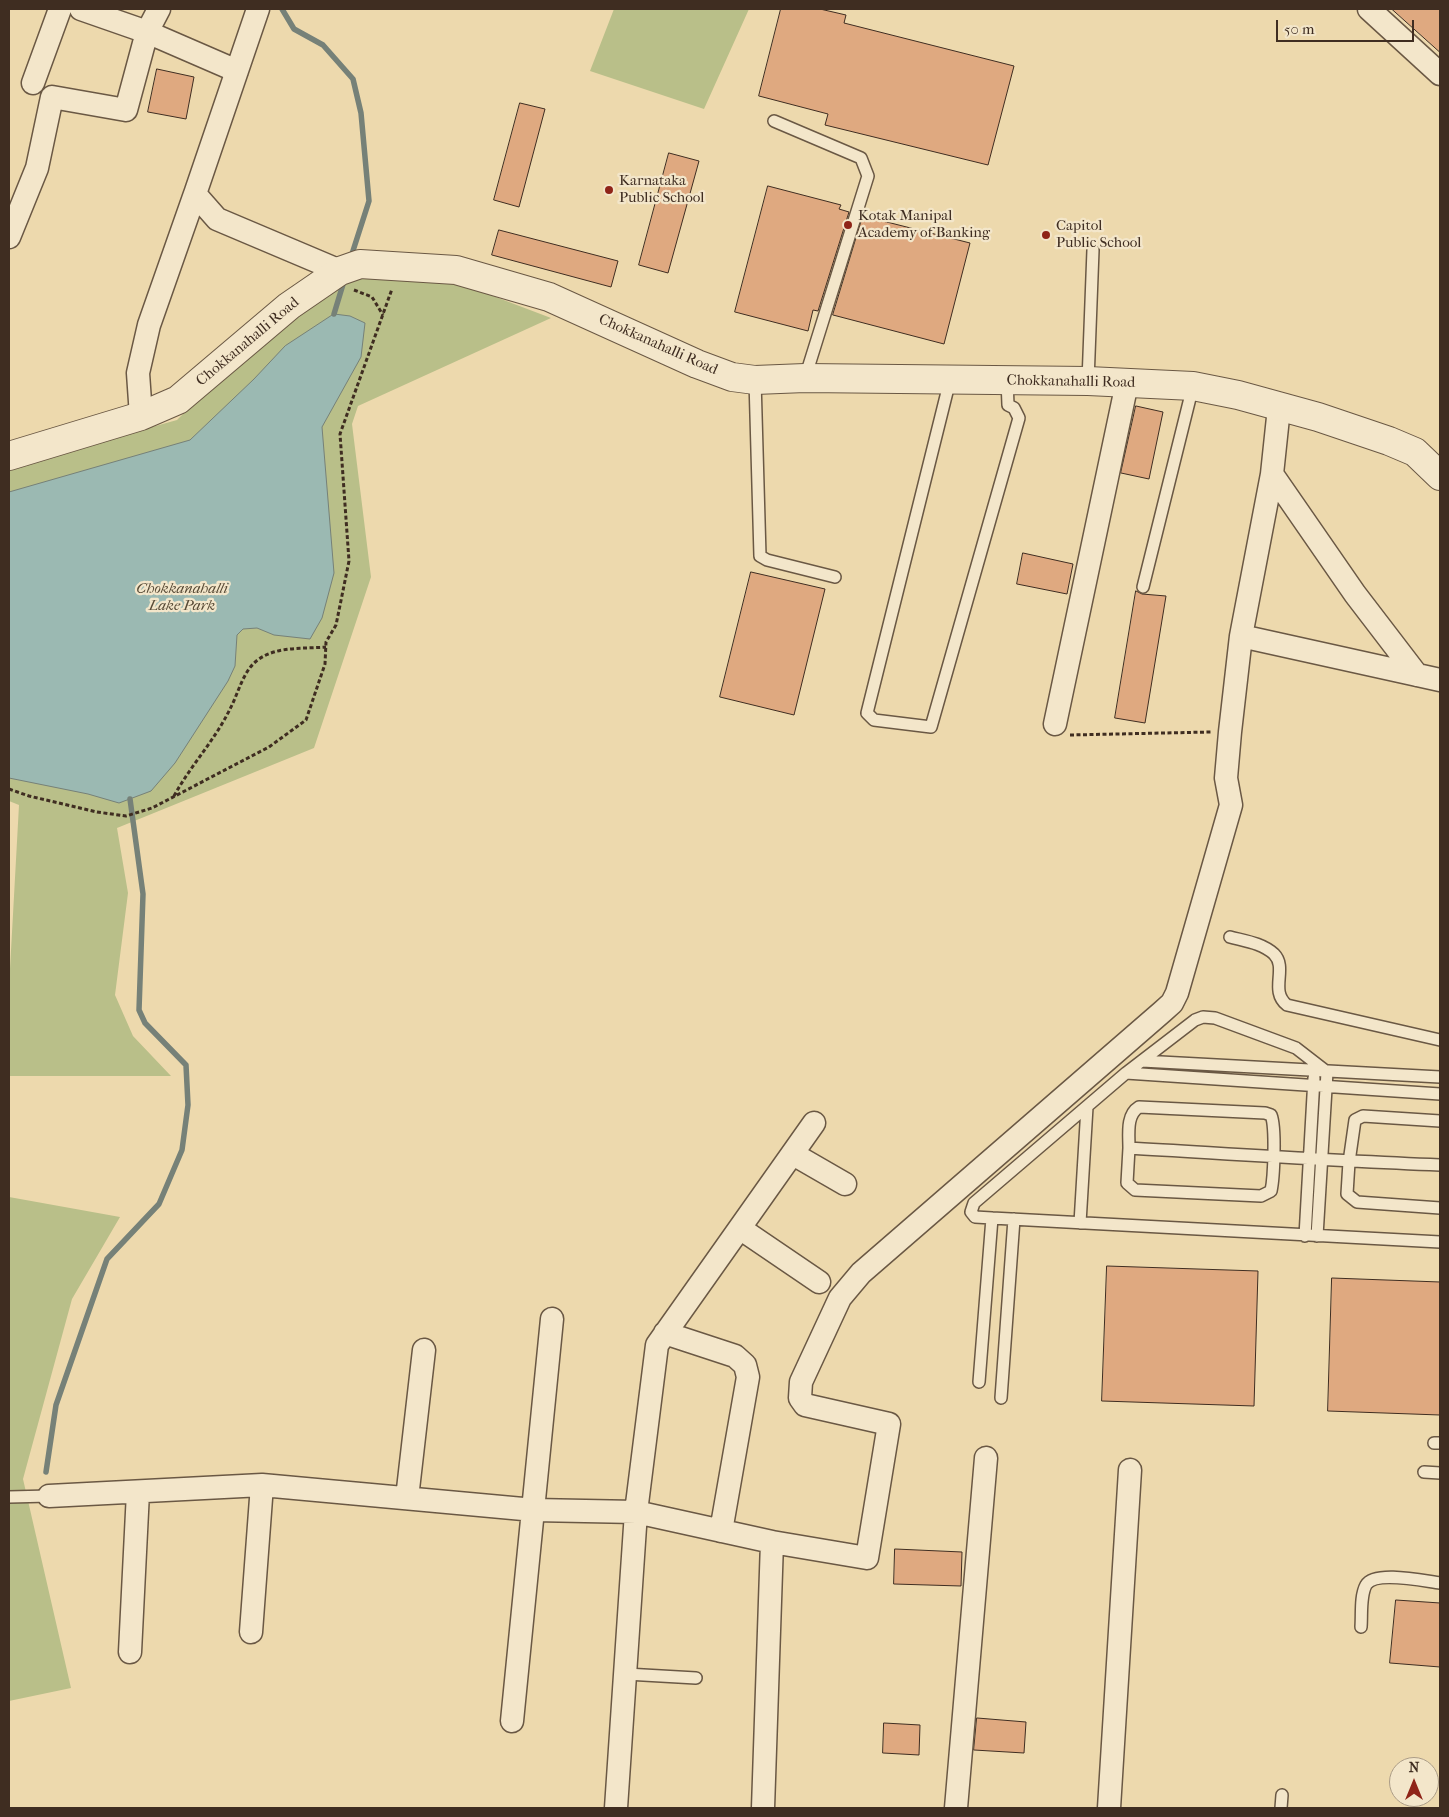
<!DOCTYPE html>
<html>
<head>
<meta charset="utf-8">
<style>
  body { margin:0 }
  #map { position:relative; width:1449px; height:1817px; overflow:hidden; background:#edd9ad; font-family:"IM FELL French Canon",serif }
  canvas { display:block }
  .frame { position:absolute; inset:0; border:10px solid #3f2d21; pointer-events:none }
  .north { position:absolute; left:1389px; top:1757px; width:50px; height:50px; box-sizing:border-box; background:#f3e6ca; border:1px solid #ab9c86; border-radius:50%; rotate:0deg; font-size:14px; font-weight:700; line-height:20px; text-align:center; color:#3f2d21 }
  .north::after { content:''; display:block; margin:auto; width:18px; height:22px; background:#8f2418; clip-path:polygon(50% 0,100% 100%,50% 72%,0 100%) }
  .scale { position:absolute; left:1276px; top:20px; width:138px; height:22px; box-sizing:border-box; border:2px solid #3f2d21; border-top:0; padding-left:6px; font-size:15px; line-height:18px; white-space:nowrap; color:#3f2d21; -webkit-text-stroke:4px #f3e6ca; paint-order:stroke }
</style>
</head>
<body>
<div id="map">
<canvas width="1449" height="1817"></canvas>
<div class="frame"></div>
<div class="north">N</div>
<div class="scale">50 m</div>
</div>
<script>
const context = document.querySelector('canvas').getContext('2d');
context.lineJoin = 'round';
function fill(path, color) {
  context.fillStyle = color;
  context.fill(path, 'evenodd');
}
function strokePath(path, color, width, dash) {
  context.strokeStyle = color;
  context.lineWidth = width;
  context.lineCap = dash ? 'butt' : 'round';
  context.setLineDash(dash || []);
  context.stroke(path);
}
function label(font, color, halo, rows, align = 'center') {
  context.font = font + ' "IM FELL French Canon",serif';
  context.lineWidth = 4.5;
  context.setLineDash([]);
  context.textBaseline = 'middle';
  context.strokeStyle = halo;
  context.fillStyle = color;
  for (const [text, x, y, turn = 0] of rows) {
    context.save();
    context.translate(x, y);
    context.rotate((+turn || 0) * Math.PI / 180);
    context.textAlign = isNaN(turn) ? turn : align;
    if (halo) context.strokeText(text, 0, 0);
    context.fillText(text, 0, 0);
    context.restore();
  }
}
fill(new Path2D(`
  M614,9H749L704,109L590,71Z
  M379,272L459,283L551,318L358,406L352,424L371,577L314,748L117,828L128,893L115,995L133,1036L171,1076H9V987L19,805L9,801V467L177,420L255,342L332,284Z
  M9,1197L120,1217L72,1299L23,1479L71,1688L9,1701Z`), '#b9bf89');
const water = new Path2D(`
  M334,314L350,316L365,323L361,357L322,427L334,573L322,618L310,639L274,635L257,628L243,629L237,635L235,666L228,681L175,763L151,791L119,803L88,794L9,778V492L190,440L254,379L285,346Z`);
fill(water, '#9bb9b2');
strokePath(water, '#768178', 1);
strokePath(new Path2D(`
  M282,9L294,29L323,45L353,79L361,113L369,201L351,257
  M334,314L344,281
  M46,1472L56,1405L107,1259L159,1204L182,1150L188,1105L186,1065L145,1023L139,1010L143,894L130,799`), '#768178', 5.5);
const building = new Path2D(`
  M781,9H820L846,15L844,23L1014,66L988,165L825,125L828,114L759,96Z
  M1392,9H1440V52Z
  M157,69L194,77L186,119L148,112Z
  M520,103L545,109L519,207L494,200Z
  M669,153L699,161L668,273L639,265Z
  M768,186L841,205L839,209L849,212L818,311L813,310L808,331L735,312Z
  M863,216L970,243L944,344L833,315Z
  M499,230L618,261L611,287L492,255Z
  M1136,406L1163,412L1149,479L1121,473Z
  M1023,553L1073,564L1067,594L1017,584Z
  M751,572L825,589L794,715L720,697Z
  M1136,591L1142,594L1166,596L1145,723L1115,718Z
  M1107,1266L1258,1271L1254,1406L1102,1401Z
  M1332,1278L1440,1282V1415L1328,1411Z
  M895,1549L962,1552L961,1586L894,1584Z
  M1396,1600L1440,1603V1667L1390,1663Z
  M977,1718L1026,1722L1024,1753L974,1750Z
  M884,1723L920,1725L919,1755L883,1753Z`);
fill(building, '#dfa980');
strokePath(building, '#3f2d21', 1);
const service = new Path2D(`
  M774,121L861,158L868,176L805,378
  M755,380L760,556L767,560L835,577
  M950,380L867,713L874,720L931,727L1019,418L1014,408L1008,405L1007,380
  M1088,381L1093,250
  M1143,587L1193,386
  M1230,937C1245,941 1262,943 1274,954C1288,968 1269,991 1287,1005L1440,1040
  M1142,1061L1440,1077
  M1126,1073L1195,1020L1203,1017L1215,1018L1296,1048L1327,1072L1317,1236
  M1440,1094L1126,1073L974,1203L971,1212L975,1217L992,1218L1440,1242
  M1440,1121L1363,1116L1355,1120L1349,1162L1347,1194L1357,1202L1440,1208
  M1129,1148C1129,1134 1126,1115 1139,1107L1265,1113L1271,1115C1276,1127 1274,1177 1271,1191L1261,1196L1135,1190L1127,1183L1129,1148C1233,1154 1336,1161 1440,1165
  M1080,1223L1087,1107
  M1305,1236L1314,1078
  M979,1382L992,1218
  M1001,1398L1014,1219
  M1434,1443H1440
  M1424,1472L1440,1473
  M9,1497L49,1496
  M1361,1627C1362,1614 1360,1596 1366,1585C1375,1570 1424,1581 1440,1583
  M626,1674L696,1678
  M1281,1808L1282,1795`);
const minor = new Path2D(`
  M81,9L147,32L237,71
  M258,9L195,194L217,219L340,271
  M1369,9L1440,74
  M33,83L60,9
  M9,237L37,168L52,97L126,110L147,32L159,9
  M141,416L138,373L149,325L195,194
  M1272,474L1355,594L1417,675
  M1241,636L1440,680
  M1055,724L1127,383
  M793,1154L845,1184
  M741,1229L819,1282
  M665,1333L735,1356L745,1365L748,1377L721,1531
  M49,1496L262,1485
  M407,1498L424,1350
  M251,1632L262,1485L534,1510L636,1512L772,1542
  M130,1652L138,1492
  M512,1721L552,1319
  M616,1808L636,1512L657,1345L814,1123
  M763,1808L772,1542L867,1558L889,1424L805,1405L800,1398L801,1382L840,1298L861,1273L1162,1012L1172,1003L1177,993L1231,805L1226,778L1230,732L1241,636L1272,474L1279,408
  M956,1808L986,1458
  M1109,1808L1130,1470`);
const tertiary = new Path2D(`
  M9,456L141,416L178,400L289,306L340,271L360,264L456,270L549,297L697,364L732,377L755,380L805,378L1088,381L1193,386L1238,395L1318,417L1389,441L1415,452L1440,476`);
strokePath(service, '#6a5844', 14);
strokePath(minor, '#6a5844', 25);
strokePath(tertiary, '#6a5844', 30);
strokePath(new Path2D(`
  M354,290L372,297L383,315
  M1070,735L1211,732
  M9,789L29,796L97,812L126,816L152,808L269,747L306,720L325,664L326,642L336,625L349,561L340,434L392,289
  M174,796C191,765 215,740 230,709C239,692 243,670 259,659C278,646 304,649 326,647`), '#3f2d21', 3, [4, 2.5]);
strokePath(service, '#f3e6ca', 11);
strokePath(minor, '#f3e6ca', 22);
strokePath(tertiary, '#f3e6ca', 28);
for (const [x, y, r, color] of [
  [609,190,5,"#8f2418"],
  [848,225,5,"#8f2418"],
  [1046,235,5,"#8f2418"]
]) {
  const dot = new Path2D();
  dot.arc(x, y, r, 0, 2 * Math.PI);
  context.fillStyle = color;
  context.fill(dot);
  strokePath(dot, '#f3e6ca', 2);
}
label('15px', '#3f2d21', '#f3e6ca', [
  ["Karnataka",619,181],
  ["Public School",619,198],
  ["Kotak Manipal",858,216],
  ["Academy of Banking",858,233],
  ["Capitol",1056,226],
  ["Public School",1056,243]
], 'left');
label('15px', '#3f2d21', '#f3e6ca', [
  ["Chokkanahalli Road",248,342,-40],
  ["Chokkanahalli Road",658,345,24],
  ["Chokkanahalli Road",1071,382,1]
]);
label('italic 15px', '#574a36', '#f3e6ca', [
  ["Chokkanahalli",182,589],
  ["Lake Park",182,606]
]);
</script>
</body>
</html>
